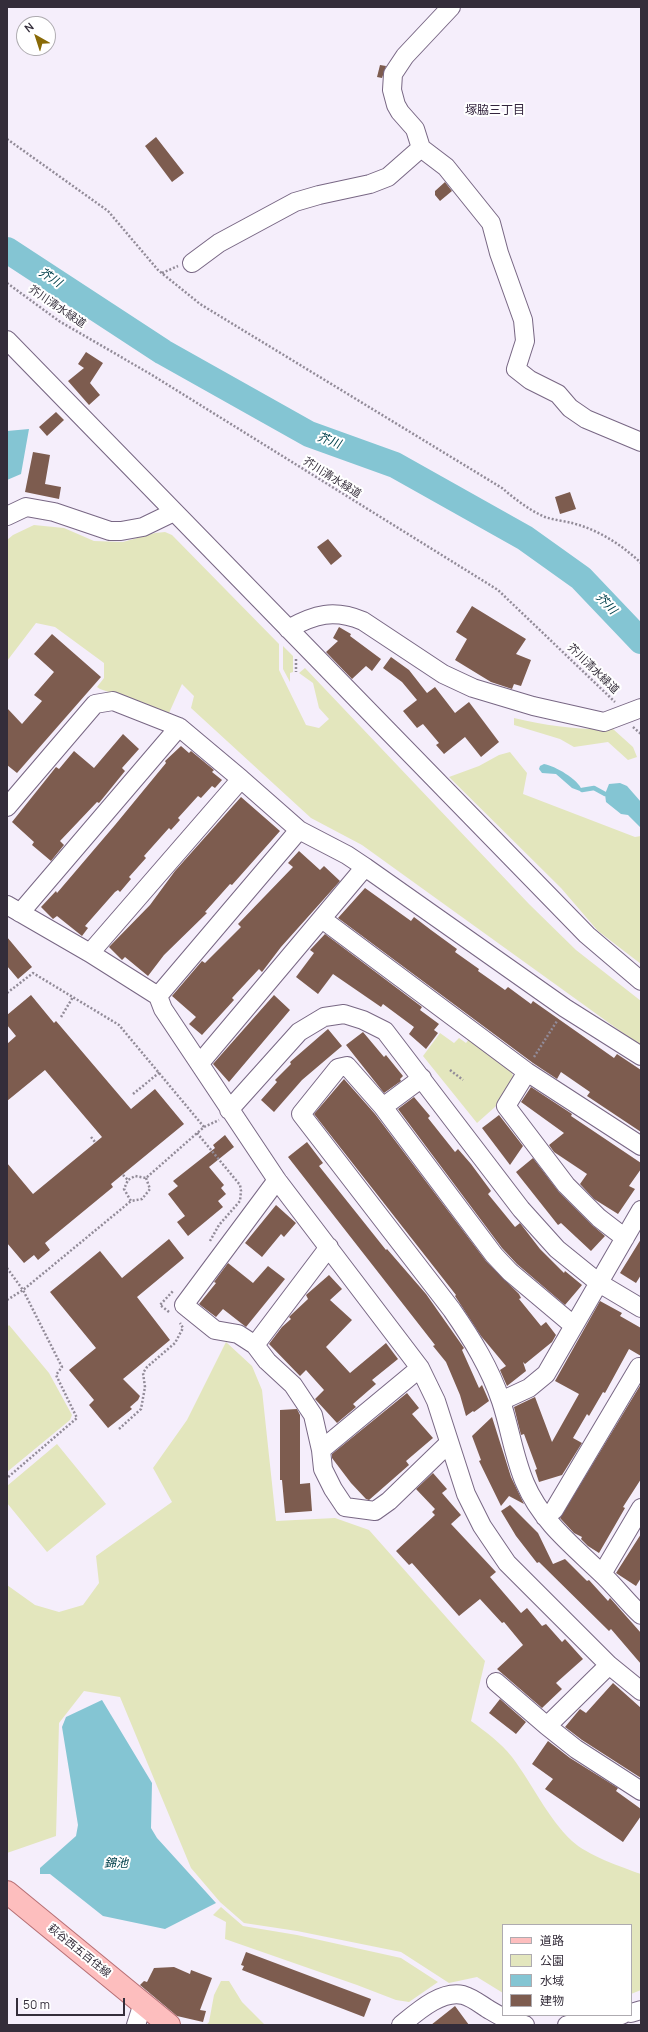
<!DOCTYPE html>
<html>
<head>
<meta charset="utf-8">
<style>
  body { margin:0 }
  #map { position:relative; width:648px; height:2032px; overflow:hidden; background:#f5eefb; font-family:Manrope,"Noto Sans JP",sans-serif }
  canvas { display:block }
  .frame { position:absolute; inset:0; border:8px solid #342d3a; pointer-events:none }
  .legend { position:absolute; left:502px; top:1924px; width:130px; height:92px; box-sizing:border-box; background:#fff; border:1px solid #aeabb0; margin:0; padding:5px 7px; list-style:none; font-size:12px; color:#342d3a }
  .legend li { display:flex; align-items:center; gap:8px; height:20px }
  .legend b { width:20px; border:1px solid #aeabb0 }
  .north { position:absolute; left:16px; top:16px; width:40px; height:40px; box-sizing:border-box; background:#fff; border:1px solid #aeabb0; border-radius:50%; rotate:321deg; font-size:11px; font-weight:700; line-height:16px; text-align:center; color:#342d3a }
  .north::after { content:''; display:block; margin:auto; width:14px; height:18px; background:#896a07; clip-path:polygon(50% 0,100% 100%,50% 72%,0 100%) }
  .scale { position:absolute; left:16px; top:1998px; width:109px; height:18px; box-sizing:border-box; border:2px solid #342d3a; border-top:0; padding-left:5px; font-size:12px; line-height:14px; white-space:nowrap; color:#342d3a; -webkit-text-stroke:3px #fff; paint-order:stroke }
</style>
</head>
<body>
<div id="map">
<canvas width="648" height="2032"></canvas>
<div class="frame"></div>
<ul class="legend">
<li><b style="height:5px;background:#fdbebe"></b>道路</li>
<li><b style="height:11px;background:#e3e6bd"></b>公園</li>
<li><b style="height:11px;background:#84c5d3"></b>水域</li>
<li><b style="height:11px;background:#7d5c4f"></b>建物</li>
</ul>
<div class="north">N</div>
<div class="scale">50 m</div>
</div>
<script>
const context = document.querySelector('canvas').getContext('2d');
context.lineJoin = 'round';
function fill(path, color) {
  context.fillStyle = color;
  context.fill(path, 'evenodd');
}
function strokePath(path, color, width, dash) {
  context.strokeStyle = color;
  context.lineWidth = width;
  context.lineCap = dash ? 'butt' : 'round';
  context.setLineDash(dash || []);
  context.stroke(path);
}
function label(font, color, halo, rows, align = 'center') {
  context.font = font + ' Manrope,"Noto Sans JP",sans-serif';
  context.lineWidth = 4;
  context.setLineDash([]);
  context.textBaseline = 'middle';
  context.strokeStyle = halo;
  context.fillStyle = color;
  for (const [text, x, y, turn = 0] of rows) {
    context.save();
    context.translate(x, y);
    context.rotate((+turn || 0) * Math.PI / 180);
    context.textAlign = isNaN(turn) ? turn : align;
    if (halo) context.strokeText(text, 0, 0);
    context.fillText(text, 0, 0);
    context.restore();
  }
}
fill(new Path2D(`
  M34,525L64,528L94,541L123,542L155,533L165,532L172,535L279,644V670L306,725L319,728L329,719L319,708L313,683L299,673L305,668L529,904L576,950L641,1001V1046L362,845L311,818L191,708L194,696L182,684L169,713L100,689L97,687L104,678V663L55,627L36,623L7,661V540L13,535Z
  M283,646L293,656V672L290,673V682L283,669Z
  M514,718C547,726 580,730 613,729L633,747L637,757L628,760L608,742L574,747L560,739L514,725Z
  M510,752L527,773L523,794L635,837L641,836V964L598,931L561,888L449,777L479,766L499,755Z
  M440,1033L454,1043L459,1038L466,1043L469,1039L511,1070L514,1079L495,1107L477,1123L423,1056Z
  M9,1325L49,1373L72,1415L70,1420L7,1472V1327Z
  M226,1342L252,1366L262,1390L276,1521L335,1518L369,1530L485,1661L471,1721C486,1732 500,1742 512,1757C533,1785 547,1817 572,1841C587,1855 621,1867 641,1874V1990L631,1994V1925H503V1993L477,1977L449,1983L401,1952L297,1931L244,1923L220,1902L191,1868L120,1697L84,1691L59,1723L56,1836L7,1853V1585L35,1605L59,1612L83,1605L99,1583L96,1556L172,1502L153,1468L187,1420Z
  M57,1444L106,1504L47,1552L7,1503V1486Z
  M221,1907L243,1926L297,1935L401,1958L438,1982L409,2002L396,2000L357,1985L225,1939L226,1922L213,1915Z
  M221,1981H229L242,2002L265,2025H206L209,2022L214,1995Z`), '#e3e6bd');
fill(new Path2D(`
  M29,429L21,474L7,480V431Z
  M544,764C555,766 578,779 582,790L580,791L572,788L556,774L542,773L539,769L540,766Z
  M620,783L627,786L641,802V828L628,815L621,814L606,802L605,794L609,784Z
  M102,1700L152,1783L151,1828L157,1838L216,1903L165,1929L103,1916L50,1874H40V1868L76,1836L78,1825L62,1727L66,1717Z`), '#84c5d3');
strokePath(new Path2D(`
  M582,790L594,788L605,794`), '#84c5d3', 4.5);
strokePath(new Path2D(`
  M7,250L163,352L309,434L395,465L525,538L581,578L641,641`), '#84c5d3', 26);
fill(new Path2D(`
  M380,65L386,66L382,78L377,77Z
  M156,137L184,173L172,182L145,146Z
  M445,182L452,191L440,201L435,195V191Z
  M86,352L103,363L90,383L100,395L89,405L68,381L84,368L78,364Z
  M56,412L64,420L47,436L39,427Z
  M33,452L50,455L45,484L61,487L59,499L25,492Z
  M570,492L576,509L560,514L555,497Z
  M328,539L342,556L331,565L317,547Z
  M472,606L526,639L516,654L531,660L521,686L514,684L512,689L491,682L455,660L467,639L456,632Z
  M339,627L351,634L350,636L381,659L372,671L366,666L352,679L326,652L338,641L333,638Z
  M52,634L101,677L17,773L7,765V708L22,724L42,701L34,695L54,672L34,654Z
  M391,657L409,670L427,693L435,687L455,713L469,702L499,742L481,757L465,737L444,754L436,745L439,743L423,724L417,728L403,711L417,700L402,682L383,668Z
  M123,734L139,749L122,768L125,771L99,803L97,802L60,841L64,845L51,861L32,845L34,842L12,822L56,767L59,769L74,751L94,768Z
  M181,746L189,753L191,751L214,770L212,772L222,780L215,788L212,786L201,798L198,796L178,818L180,820L171,830L169,828L144,856L146,858L129,877L131,879L120,892L118,890L115,892L85,926L88,928L82,936L57,916L53,919L41,907L56,891L57,893L115,825L166,763L165,761Z
  M241,797L280,831L232,885L230,884L205,912L207,913L164,955L148,976L125,957L122,960L109,947L150,905L175,871Z
  M299,851L320,870L324,866L340,881L281,947L262,972L259,969L232,998L234,1000L202,1035L189,1024L196,1017L172,996L202,961L205,963L241,927L238,924L293,867L288,863Z
  M365,888L411,921L414,917L431,930L457,949L455,952L479,969L478,971L505,990L508,987L531,1004L533,1001L614,1058L617,1054L641,1070V1132L587,1096L590,1092L561,1072L557,1079L533,1063L338,918Z
  M325,934L422,1007L420,1010L439,1024L434,1030L438,1033L426,1049L409,1034L414,1027L383,1004L381,1007L333,974L318,994L296,977L314,953L310,950Z
  M7,937L32,967L18,979L7,966Z
  M31,995L54,1023L56,1021L131,1109L155,1089L184,1124L111,1184L113,1187L45,1243L50,1250L38,1260L34,1255L24,1263L7,1243V1163L33,1194L102,1137L45,1070L7,1101V1044L16,1036L7,1025V1015Z
  M274,995L290,1010L229,1082L213,1064Z
  M328,1029L342,1046L302,1080L274,1112L261,1100L277,1082L275,1080L291,1064L290,1062Z
  M363,1032L384,1057L386,1055L403,1076L400,1079L401,1081L384,1093L346,1045Z
  M344,1079L375,1114L486,1261L519,1294L521,1298L519,1299L541,1326L546,1322L556,1335L552,1342L525,1364L523,1362L526,1371L507,1386L500,1370L506,1366L481,1336L455,1296L456,1295L314,1114Z
  M531,1087L572,1114L571,1116L641,1163V1169L629,1186L635,1189L618,1214L594,1199L580,1184L587,1174L554,1152L549,1145L564,1133L521,1102Z
  M414,1097L430,1116L428,1118L455,1152L458,1149L471,1164L491,1191L488,1194L515,1227L520,1223L540,1249L564,1273L565,1271L582,1285L565,1305L517,1264L502,1248L398,1109Z
  M499,1115L523,1146L510,1165L482,1128Z
  M225,1135L234,1147L209,1167L224,1185L221,1188L226,1194L218,1201L223,1207L188,1236L177,1222L185,1216L168,1194L178,1186L173,1181L215,1148L213,1145Z
  M307,1142L323,1163L319,1166L386,1250L387,1249L426,1294L464,1348L462,1350L479,1388L482,1385L489,1401L474,1412L473,1411L466,1416L460,1395L446,1362L433,1346L435,1345L288,1157Z
  M533,1158L559,1192L592,1225L605,1236L591,1251L561,1223L558,1225L516,1172Z
  M276,1205L296,1223L284,1237L281,1234L262,1257L245,1243Z
  M169,1239L184,1258L137,1297L170,1340L123,1379L140,1396L138,1400L130,1407L132,1409L108,1428L89,1405L94,1400L69,1370L96,1348L50,1292L100,1251L122,1278Z
  M641,1239V1275L636,1283L620,1273Z
  M228,1263L253,1283L268,1266L285,1279L246,1327L223,1309L216,1317L199,1304L216,1283L214,1282Z
  M329,1275L342,1289L330,1300L352,1320L326,1347L350,1373L386,1343L398,1359L372,1380L376,1384L353,1404L356,1407L337,1423L315,1399L324,1390L306,1370L300,1376L269,1344L282,1327L291,1319L289,1317L291,1315L308,1299L306,1295Z
  M600,1301L622,1313L620,1316L641,1328V1356L629,1349L605,1393L603,1392L589,1416L587,1414L573,1438L582,1443L562,1475L539,1482L535,1470L537,1469L524,1434L521,1435L514,1407L535,1397L552,1442L579,1394L555,1381Z
  M641,1384V1479L623,1507L625,1508L599,1553L588,1546L581,1539L582,1537L574,1533L560,1518Z
  M407,1393L419,1408L412,1414L433,1438L406,1461L409,1465L369,1500L366,1499L351,1483L332,1458V1454Z
  M297,1409L300,1415V1484L310,1483L312,1511L285,1513L282,1480H280V1410Z
  M492,1417L511,1477L524,1504L509,1496L501,1506L479,1461L481,1460L472,1436Z
  M433,1473L447,1489L442,1493L461,1515L451,1524L496,1572L490,1577L521,1613L527,1608L542,1626L546,1624L562,1642L565,1639L583,1659L556,1683L562,1689L542,1708L497,1669L523,1645L504,1622L502,1623L480,1599L459,1616L412,1563L409,1565L396,1551L435,1515L432,1512L435,1509L416,1489Z
  M510,1505L538,1533L553,1564L565,1559L587,1581L589,1580L608,1601L610,1598L641,1633V1664L611,1629L609,1631L539,1562L537,1563L516,1536L501,1511Z
  M641,1534V1578L636,1586L616,1573Z
  M613,1683L641,1708V1778L582,1740L565,1727L580,1709L586,1713Z
  M500,1699L526,1722L516,1734L489,1713Z
  M548,1741L570,1758L618,1788L616,1791L641,1809V1816L623,1842L545,1789L553,1779L532,1764Z
  M246,1952L371,1999L364,2017L242,1970L244,1966L241,1965Z
  M174,1967L190,1974L191,1970L212,1978L200,2010L206,2011L203,2022L177,2016L140,1985L144,1981L147,1982L154,1968Z
  M455,2006L469,2025H431Z`), '#7d5c4f');
const minor = new Path2D(`
  M421,148L446,167L491,223L499,253L523,320L525,341L516,369L530,380L558,394L570,408L586,419L641,442
  M192,263L219,243L295,202L319,195L370,184L388,177L421,148L415,129L400,112L396,105L392,90L393,74L405,56L451,7
  M7,340L587,935L641,981
  M7,516L26,507L54,512L110,531H121L143,527L174,512
  M288,629C315,614 334,609 363,621L443,674L473,688L533,706L604,722L641,708
  M7,807L95,704L113,701L179,727L241,779L299,830L347,855L365,867L565,1008L641,1056
  M7,905L90,953L158,996L163,1009L277,1180L420,1368L436,1401L466,1494L482,1526L507,1563L609,1665L641,1691
  M20,913L179,727
  M322,919L527,1072L641,1146
  M90,953L241,779
  M158,996L299,830
  M200,1063L365,867
  M527,1072L506,1106L566,1185L599,1218L625,1238
  M383,1107L422,1078
  M229,1110L299,1032L324,1017L344,1014L363,1020L385,1031L521,1209L557,1249L599,1283L641,1308
  M329,1247L255,1345L267,1361L293,1385L313,1415L321,1450L323,1469L333,1489L345,1507L375,1511L389,1501L449,1443
  M573,1325L510,1272L494,1255L383,1107L347,1066L338,1068L301,1114L452,1310C472,1339 490,1368 501,1401C510,1428 514,1458 525,1483C541,1521 573,1546 601,1573C615,1586 627,1602 641,1615
  M255,1345L238,1334L215,1330L184,1305L277,1180
  M501,1401L529,1388L546,1374L641,1210
  M321,1450L420,1368
  M545,1517L554,1510L639,1367L641,1368
  M602,1574L641,1508
  M496,1682L547,1726L609,1665
  M547,1726L576,1749L641,1791
  M631,2013L641,2010
  M136,2025L143,2003
  M401,2025C417,2012 441,1990 463,1995C473,1998 480,2004 488,2009C500,2016 511,2023 525,2025
  M567,2025L622,2015`);
const major = new Path2D(`
  M7,1892L169,2025`);
strokePath(minor, '#786784', 20);
strokePath(major, '#b66f74', 24);
strokePath(new Path2D(`
  M7,139L108,211L158,270L200,304L502,488C515,499 529,510 545,517C554,520 564,521 572,523C599,530 622,545 641,563
  M162,273L178,266
  M7,283L59,321L152,375L498,590L615,702
  M296,659V672
  M633,727L641,734
  M7,993L33,973L119,1025L204,1127
  M61,1017L73,997
  M534,1057L557,1021
  M450,1070L463,1080
  M133,1094L160,1072
  M197,1133L240,1185L241,1191L240,1201L219,1225L210,1241
  M91,1137L95,1142
  M123,1175L128,1180
  M146,1178L150,1189L142,1199L131,1201L124,1189L128,1180L135,1176L146,1178L204,1127L219,1120
  M7,1268L23,1290L62,1367L56,1375L77,1418L7,1478
  M7,1300L23,1290L131,1201
  M169,1312L160,1305L173,1291
  M119,1429L141,1409L145,1387L143,1373L147,1367L175,1343L183,1328L180,1323`), '#928b98', 2.5, [2, 2]);
strokePath(minor, '#fff', 18);
strokePath(major, '#fdbebe', 22);
label('11px', '#342d3a', '#fff', [
  ["芥川清水緑道",57,307,34],
  ["芥川清水緑道",332,478,32],
  ["芥川清水緑道",593,669,44],
  ["萩谷西五百住線",79,1951,39]
]);
label('12px', '#34253e', '#fff', [
  ["塚脇三丁目",495,111]
]);
label('italic 12px', '#01404b', '#fff', [
  ["芥川",50,278,33],
  ["芥川",329,441,20],
  ["芥川",606,604,46],
  ["錦池",116,1864]
]);
</script>
</body>
</html>
